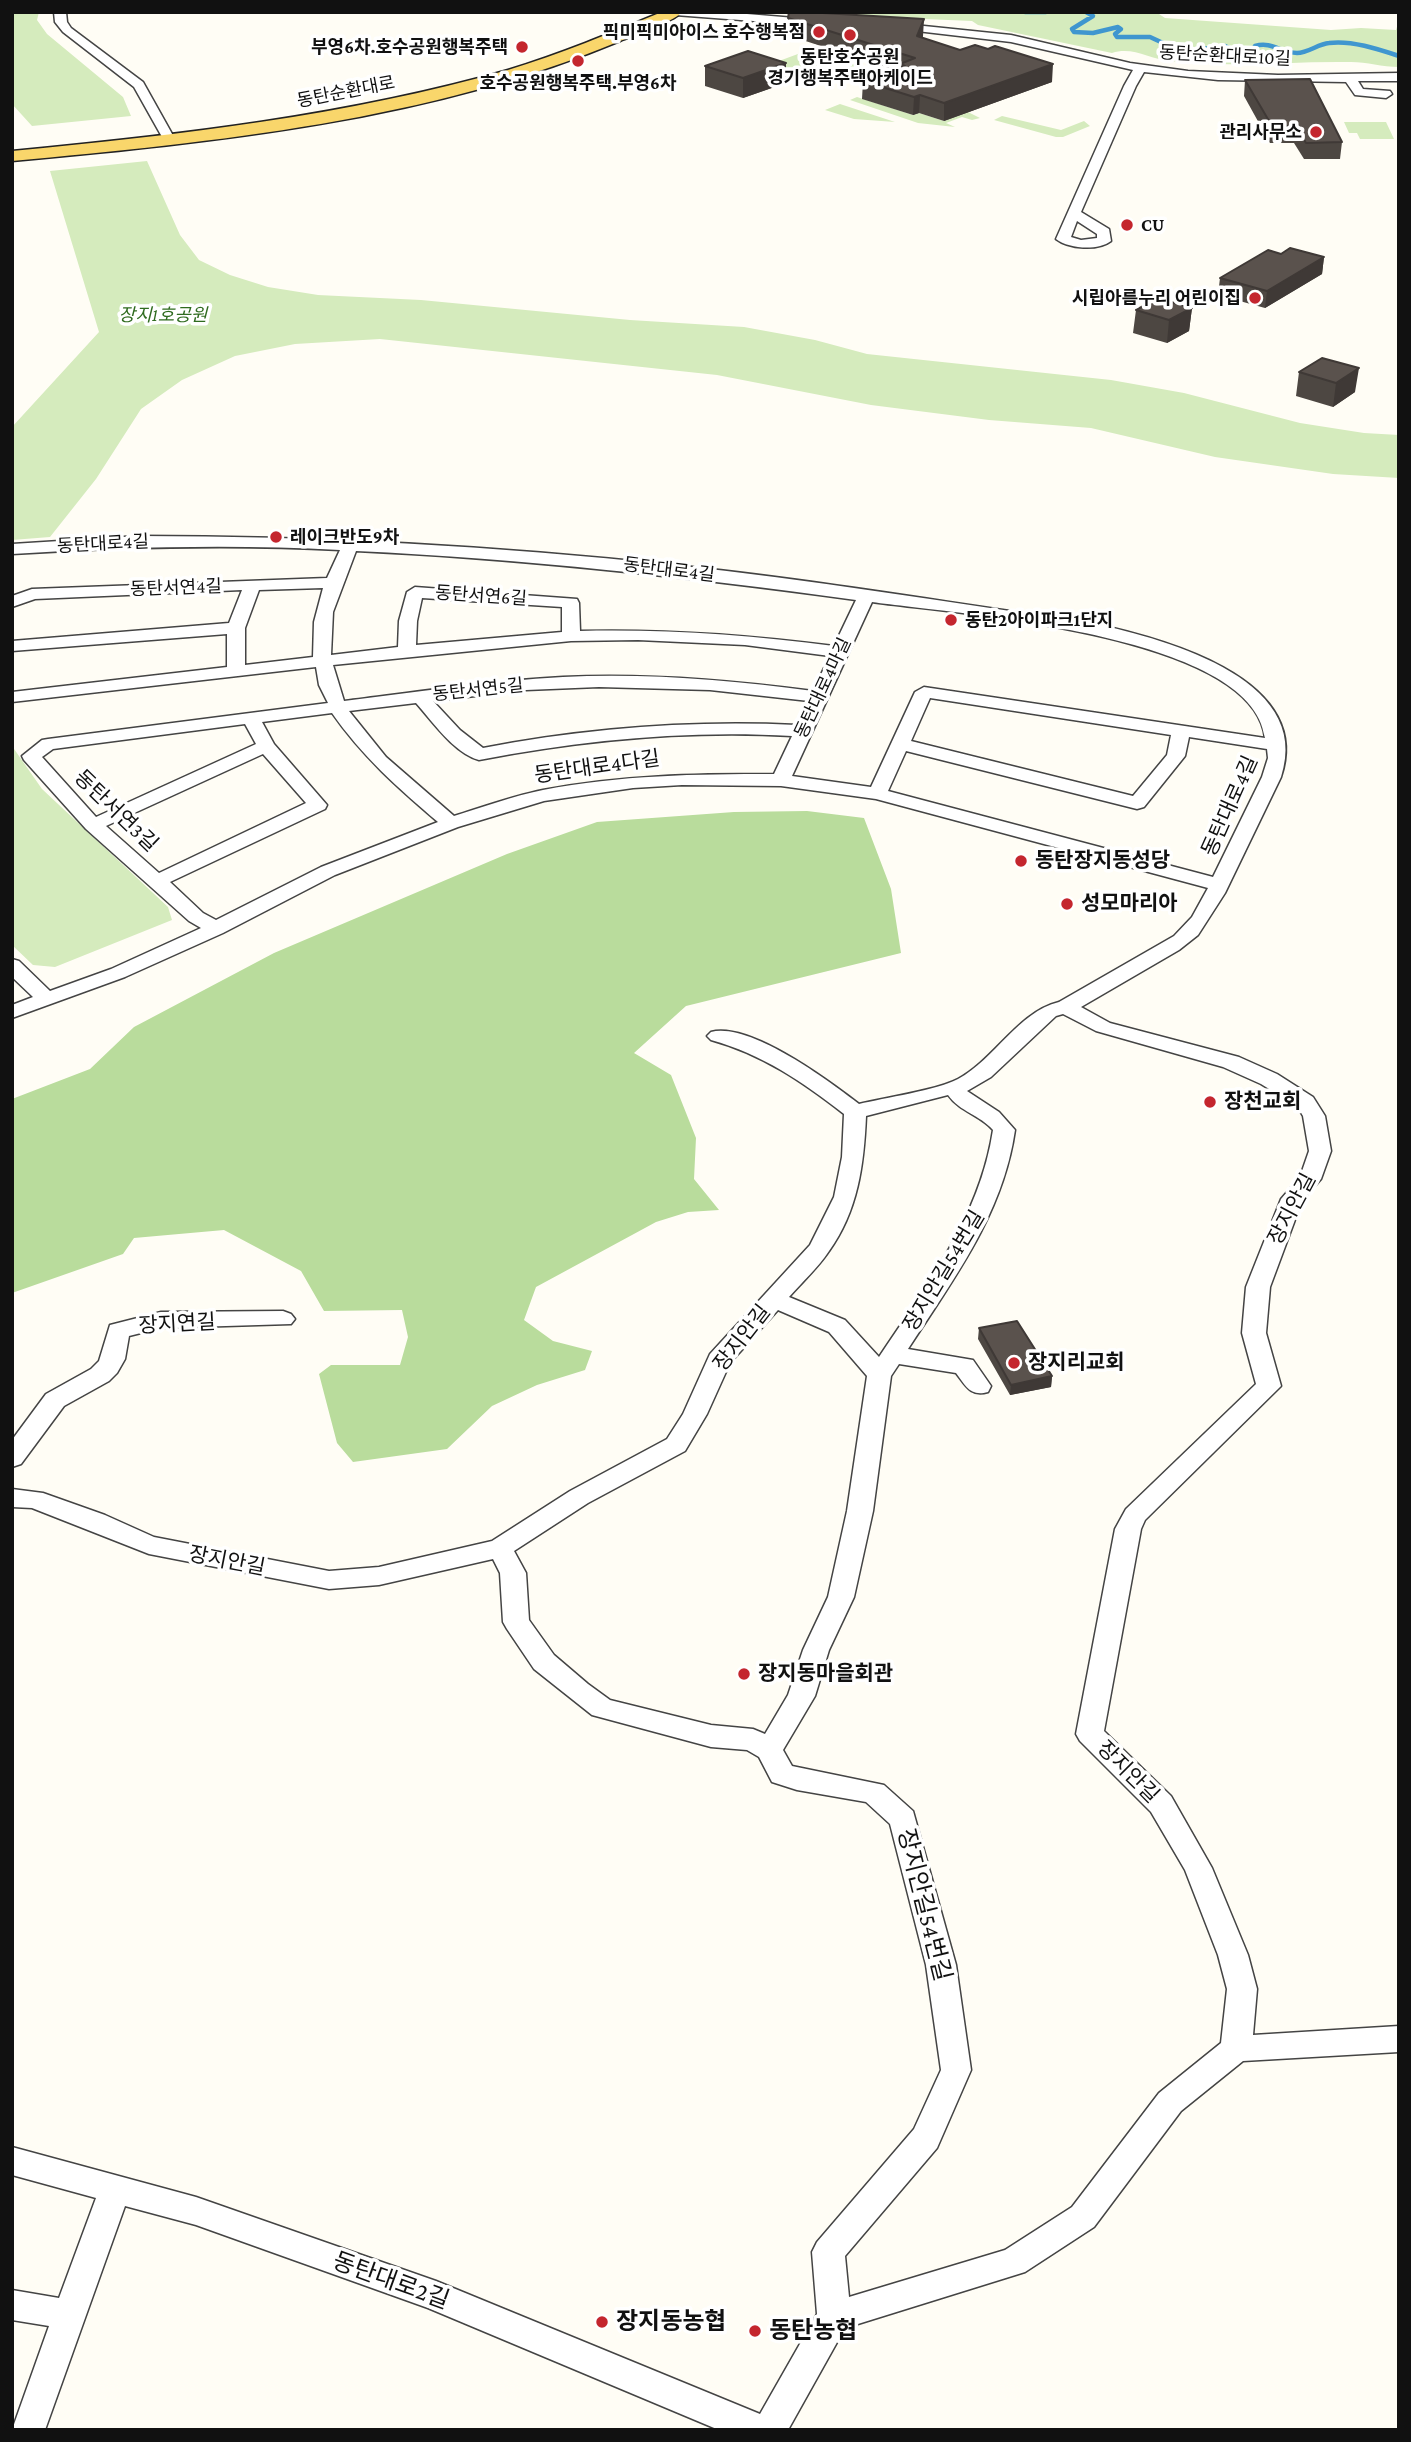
<!DOCTYPE html>
<html>
<head>
<meta charset="utf-8">
<style>
  body { margin:0 }
  #map { position:relative; width:1411px; height:2442px; overflow:hidden; background:#fffdf5; font-family:"Crimson Pro",serif }
  canvas { display:block }
  .frame { position:absolute; inset:0; border:14px solid #111; pointer-events:none }
</style>
</head>
<body>
<div id="map">
<canvas width="1411" height="2442"></canvas>
<div class="frame"></div>
</div>
<script>
const context = document.querySelector('canvas').getContext('2d');
context.lineJoin = 'round';
function fill(path, color) {
  context.fillStyle = color;
  context.fill(path, 'evenodd');
}
function strokePath(path, color, width, dash) {
  context.strokeStyle = color;
  context.lineWidth = width;
  context.lineCap = dash ? 'butt' : 'round';
  context.setLineDash(dash || []);
  context.stroke(path);
}
function label(font, color, halo, rows, align = 'center') {
  context.font = font + ' "Crimson Pro","Noto Sans KR",serif';
  context.lineWidth = 7;
  context.setLineDash([]);
  context.textBaseline = 'middle';
  context.strokeStyle = halo;
  context.fillStyle = color;
  for (const [text, x, y, turn = 0] of rows) {
    context.save();
    context.translate(x, y);
    context.rotate((+turn || 0) * Math.PI / 180);
    context.textAlign = isNaN(turn) ? turn : align;
    if (halo) context.strokeText(text, 0, 0);
    context.fillText(text, 0, 0);
    context.restore();
  }
}
fill(new Path2D(`
  M12,12H39L37,20L47,34L123,97L131,116L32,126L12,104Z
  M758,12H1156L1165,18L1331,30L1361,28L1396,30L1399,20V67C1382,67 1367,62 1351,62C1290,61 1230,68 1169,61C1150,59 1132,46 1112,53L978,25L972,21Z
  M806,51L863,67L817,84L760,68Z
  M857,97L913,115L919,113L944,121L968,112L980,118L972,120L962,117L946,123L955,127L918,123L850,100Z
  M840,104L895,122L854,119L825,110Z
  M1002,116L1061,130L1084,121L1090,126L1063,137H1056L994,120Z
  M1344,122H1386L1394,139H1360L1357,133H1349Z
  M147,161L180,235L199,260L230,275L268,287L318,295L421,300L630,320L744,327L815,340L867,354L1111,380L1184,393L1300,423L1364,433L1399,435V478L1333,474L1215,457L1091,428L989,420L871,405L717,375L380,339L295,344L235,356L182,380L141,409L96,479L50,537L12,540V427L99,332L50,171Z
  M12,746L42,789L168,907L172,920L55,967L33,965L12,945Z`), '#d5ebbd');
fill(new Path2D(`
  M807,811L864,818L891,889L901,953L686,1006L634,1053L671,1075L696,1138L694,1179L719,1210L688,1212L656,1222L536,1287L524,1320L553,1341L592,1351L585,1370L537,1385L492,1406L447,1449L353,1462L337,1443L319,1374L331,1365H400L408,1337L402,1310L324,1311L301,1271L224,1230L134,1238L123,1254L12,1293V1099L90,1069L134,1027L274,953L507,854L597,822L734,812Z`), '#b9dc9c');
strokePath(new Path2D(`
  M1025,12H1046
  M1086,12L1093,16L1072,29L1074,32L1093,33L1118,27L1121,29L1115,34L1117,37H1150L1176,49L1188,51L1225,46L1241,54H1251L1255,46C1272,41 1281,53 1297,53C1308,53 1318,44 1329,43C1351,40 1378,49 1399,56`), '#3f96cf', 4.5);
const minor = new Path2D(`
  M54,12H66L67,22L71,28L143,82L176,141L174,144H166L134,87L63,32L55,22Z
  M669,12H723L819,20L825,23L819,26L675,15Z
  M895,23L1011,35L1130,63L1188,71L1278,75L1399,73V81H1358L1363,89L1390,91L1392,94L1386,98L1355,95L1346,82L1218,80L1144,72L1136,86L1081,212L1109,229L1111,241C1098,251 1069,249 1056,239L1124,86L1133,70L1011,42L891,28V24ZM1077,221L1097,234V238L1081,240L1071,237Z
  M139,536C318,536 495,546 673,565C811,579 949,603 1087,622C1157,637 1315,676 1281,777L1225,893L1198,935L1179,950L1081,1007L1110,1023L1239,1057L1277,1074L1313,1097L1325,1116L1331,1151L1321,1179L1302,1201L1270,1287L1266,1333L1281,1386L1145,1520L1141,1529L1104,1731L1171,1796L1212,1868L1248,1955L1257,1989L1253,2035L1399,2026V2052L1243,2061L1181,2111L1094,2227L1025,2272L845,2328L788,2430H719L428,2308L196,2225L125,2206L45,2430H12L49,2326L12,2320V2290L59,2298L96,2198L12,2175V2147L196,2197L436,2281L760,2414L817,2314L812,2252L817,2242L914,2129L941,2070L926,1965L890,1824L866,1802L797,1790L772,1782L759,1757L747,1750L711,1747L592,1715L534,1669L507,1629L503,1622L500,1573L493,1559L379,1585L329,1589L149,1554L32,1508L12,1507V1489L43,1493L105,1515L154,1537L329,1571L379,1567L492,1541L570,1491L667,1439L683,1414L710,1354L810,1245L834,1197L842,1157L844,1114C803,1082 762,1054 711,1040L707,1036L711,1032C750,1022 829,1081 859,1104C884,1098 937,1090 958,1079C995,1059 1018,1012 1059,1002L1174,936L1192,917L1208,888L876,799L781,786L682,785L633,788L544,801L458,827L335,875L223,933L125,977L12,1018V1005L33,997L12,977V959L19,961L50,991L111,969L201,928L189,921L86,829L24,760L22,756L42,740L48,739L328,703L319,685L316,667L12,702V692L227,667V634L12,651V641L229,623L242,590L35,599L12,607V596L32,589L327,578L340,550C230,544 122,547 12,554V544ZM356,551C525,559 688,577 856,600L834,646C749,635 665,629 580,631L579,603L577,599L415,587L407,592L399,621L398,647L331,655L333,612ZM323,588L314,622L313,657L245,665V628L259,590ZM422,598L562,607V632L416,645L417,621ZM872,602C954,614 1253,633 1265,738L924,687L915,692L871,787L792,776ZM638,640L745,645L830,656L813,691C730,680 646,673 563,677C490,681 417,692 344,701L333,665L571,641ZM599,687L710,690L809,701L797,725C691,720 587,728 483,748L460,730L433,701L526,690ZM930,698L1171,735L1167,755L1133,796L911,741ZM416,703C432,721 454,753 479,760C583,740 686,730 792,736L774,774C696,774 620,775 543,790C513,796 483,807 454,816L386,757L349,711ZM332,713C362,756 398,788 438,822L321,867L216,920L203,913L170,882L325,809L327,805L274,744L262,722ZM245,724L256,744L96,817L42,757L53,749ZM1189,737L1267,749L1268,758L1262,777L1213,877L888,791L906,751L1137,809L1144,807L1185,756ZM263,754L306,803L159,873L106,826ZM1063,1014L1096,1031L1223,1067L1261,1084L1297,1106L1303,1116L1309,1151L1300,1177L1281,1199L1246,1287L1242,1333L1256,1384L1126,1509L1115,1529L1076,1734L1080,1741L1151,1812L1185,1870L1218,1955L1227,1989L1221,2043L1159,2093L1072,2207L1005,2250L849,2297L845,2256L937,2148L971,2070L956,1965L913,1811L884,1785L792,1766L783,1750L815,1696L829,1650L854,1597L873,1511L891,1376L899,1364L956,1373C966,1386 970,1397 988,1392L991,1386L973,1360L908,1349C953,1280 1003,1214 1015,1130L999,1112L967,1091L991,1077L1056,1016ZM948,1095C960,1112 980,1115 993,1130C980,1217 926,1286 879,1357L845,1320L789,1297C802,1282 818,1268 829,1251C858,1211 864,1164 866,1116ZM778,1310L829,1332L867,1376L847,1511L828,1597L803,1650L788,1695L765,1734L753,1729L711,1725L610,1700L588,1684L554,1655L529,1620L526,1573L514,1551L588,1503L685,1451L707,1414L730,1363Z
  M283,1311L291,1314L295,1319L291,1324L161,1328L129,1336L125,1359L117,1373L109,1381L64,1406L21,1464L12,1467V1440L46,1394L91,1369L99,1361L110,1325L161,1312Z`);
const major = new Path2D(`
  M662,12H682C670,24 637,34 620,41C429,121 216,142 12,161V151C179,135 346,116 508,70C560,54 611,33 662,12Z`);
strokePath(minor, '#444', 3);
strokePath(major, '#222', 3);
fill(minor, '#fff');
fill(major, '#f9d66b');
fill(new Path2D(`
  M788,18L923,36L922,38L1052,82L944,121L919,113L913,115L862,99L863,81L895,70L787,35Z
  M786,63V83L743,98L705,86V66Z
  M1245,80L1342,142L1340,159H1304L1294,143H1270L1244,96Z
  M1324,257L1322,274L1265,308L1218,295L1220,278Z
  M1192,308L1189,331L1167,343L1133,333L1136,310Z
  M1322,358L1355,392L1333,407L1296,396L1299,372Z
  M979,1328L1052,1376L1051,1387L1010,1395L978,1339Z`), '#4d4742');
fill(new Path2D(`
  M924,19L923,36L916,54L917,36Z
  M786,63V83L743,98V78Z
  M1053,64L1052,82L944,121V103Z
  M920,95L919,113L913,115L914,97Z
  M1324,257L1322,274L1265,308L1267,291Z
  M1192,308L1189,331L1167,343L1169,320Z
  M1359,368L1355,392L1333,407L1336,383Z
  M1052,1376L1051,1387L1010,1395L1011,1385Z`), '#3f3936');
const building = new Path2D(`
  M789,12H806L924,19L917,36L960,50L975,45L988,49L995,46L1053,64L944,103L920,95L914,97L863,81L905,66L900,64L915,58L788,18Z
  M748,51L786,63L743,78L705,66Z
  M1310,79L1342,142L1306,143L1296,126H1272L1245,80Z
  M1290,248L1324,257L1267,291L1220,278L1268,250L1281,254Z
  M1158,298L1192,308L1169,320L1136,310Z
  M1322,358L1359,368L1336,383L1299,372Z
  M1017,1321L1052,1376L1011,1385L979,1328Z`);
fill(building, '#5a524d');
strokePath(building, '#3f3936', 2);
for (const [x, y, r, color] of [
  [819,32,7,"#c4262e"],
  [850,35,7,"#c4262e"],
  [522,47,7,"#c4262e"],
  [578,61,7,"#c4262e"],
  [1316,132,7,"#c4262e"],
  [1127,225,7,"#c4262e"],
  [1255,298,7,"#c4262e"],
  [276,537,7,"#c4262e"],
  [951,620,7,"#c4262e"],
  [1021,861,7,"#c4262e"],
  [1067,904,7,"#c4262e"],
  [1210,1102,7,"#c4262e"],
  [1014,1363,7,"#c4262e"],
  [744,1674,7,"#c4262e"],
  [602,2322,7,"#c4262e"],
  [755,2331,7,"#c4262e"]
]) {
  const dot = new Path2D();
  dot.arc(x, y, r, 0, 2 * Math.PI);
  context.fillStyle = color;
  context.fill(dot);
  strokePath(dot, '#fff', 2.5);
}
label('bold 18px', '#111', '#fff', [
  ["픽미픽미아이스 호수행복점",805,32],
  ["부영6차.호수공원행복주택",508,47],
  ["동탄호수공원",850,57,"center"],
  ["경기행복주택아케이드",850,78,"center"],
  ["호수공원행복주택.부영6차",578,83,"center"],
  ["관리사무소",1302,132],
  ["CU",1141,225,"left"],
  ["시립아름누리 어린이집",1241,298],
  ["레이크반도9차",290,537,"left"],
  ["동탄2아이파크1단지",965,620,"left"]
], 'right');
label('18px', '#111', '#fff', [
  ["동탄순환대로10길",1225,56,3],
  ["동탄순환대로",346,92,-11],
  ["동탄대로4길",103,544,-3],
  ["동탄대로4길",669,570,7],
  ["동탄서연4길",176,588,-2],
  ["동탄서연6길",481,596,4],
  ["동탄대로4마길",823,688,-65],
  ["동탄서연5길",478,690,-6]
]);
label('italic 18px', '#2f6b1f', '#fff', [
  ["장지1호공원",163,315]
]);
label('21px', '#111', '#fff', [
  ["동탄대로4다길",597,767,-8],
  ["동탄대로4길",1230,806,-66],
  ["동탄서연3길",116,811,44],
  ["장지안길",1292,1209,-62],
  ["장지안길54번길",944,1271,-59],
  ["장지연길",177,1324,-3],
  ["장지안길",742,1338,-52],
  ["장지안길",227,1561,11],
  ["장지안길",1128,1772,45]
]);
label('bold 21px', '#111', '#fff', [
  ["동탄장지동성당",1035,861],
  ["성모마리아",1081,904],
  ["장천교회",1224,1102],
  ["장지리교회",1028,1363],
  ["장지동마을회관",758,1674]
], 'left');
label('24px', '#111', '#fff', [
  ["장지안길54번길",924,1905,76],
  ["동탄대로2길",391,2281,20]
]);
label('bold 24px', '#111', '#fff', [
  ["장지동농협",616,2322],
  ["동탄농협",769,2331]
], 'left');
</script>
</body>
</html>
